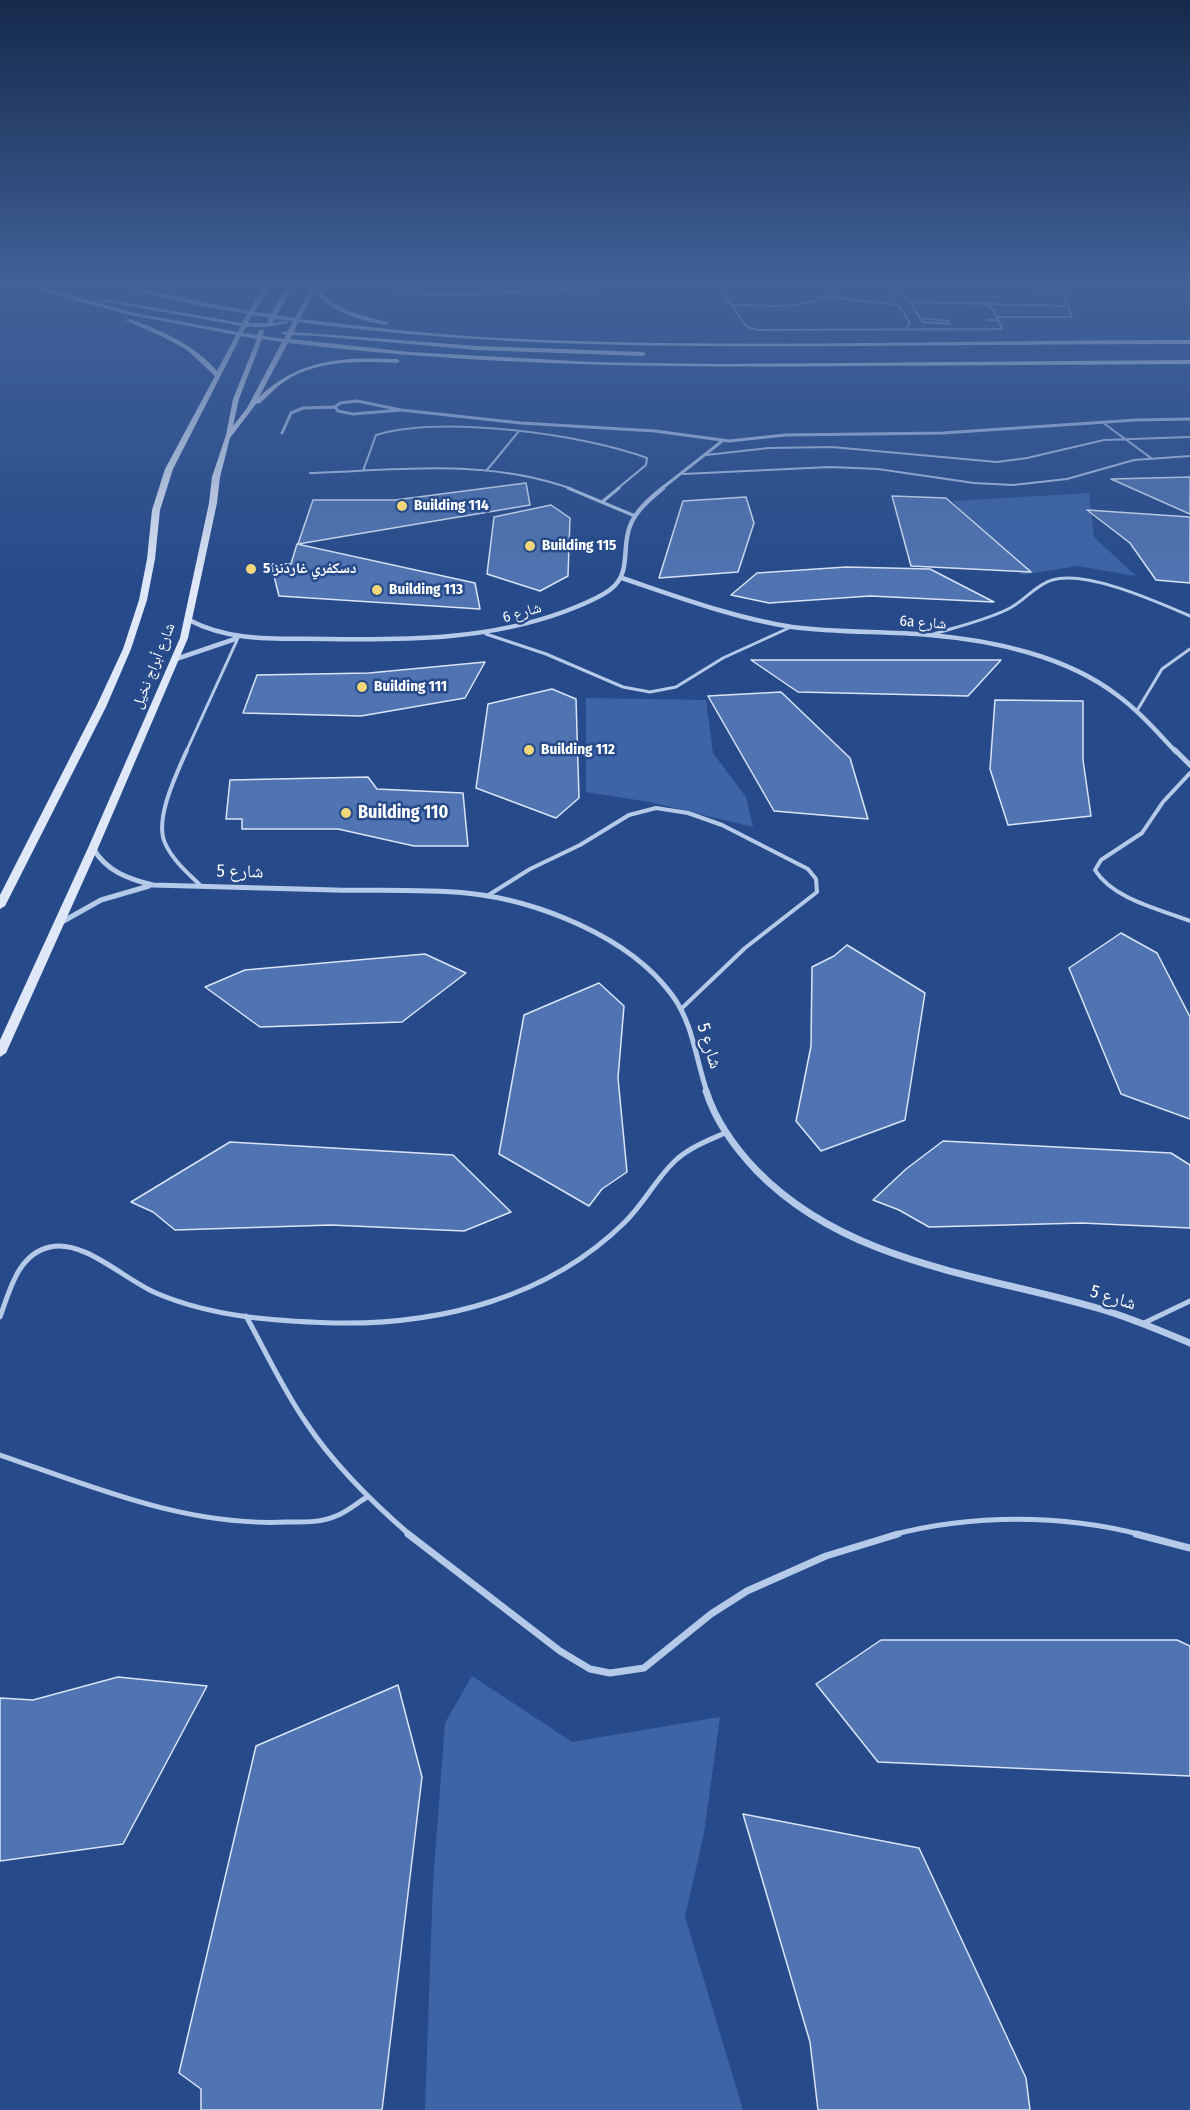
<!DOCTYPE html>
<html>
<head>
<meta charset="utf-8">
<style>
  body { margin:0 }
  canvas { display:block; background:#274b8a }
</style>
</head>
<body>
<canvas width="1190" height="2110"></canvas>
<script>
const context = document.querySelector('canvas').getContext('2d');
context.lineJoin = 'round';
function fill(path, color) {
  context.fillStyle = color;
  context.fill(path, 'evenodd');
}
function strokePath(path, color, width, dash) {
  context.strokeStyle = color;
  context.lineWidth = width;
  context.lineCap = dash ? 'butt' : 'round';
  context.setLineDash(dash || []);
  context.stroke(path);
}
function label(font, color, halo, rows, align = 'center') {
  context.font = font + ' "Fira Sans Condensed","Noto Naskh Arabic",sans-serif';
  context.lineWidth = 5;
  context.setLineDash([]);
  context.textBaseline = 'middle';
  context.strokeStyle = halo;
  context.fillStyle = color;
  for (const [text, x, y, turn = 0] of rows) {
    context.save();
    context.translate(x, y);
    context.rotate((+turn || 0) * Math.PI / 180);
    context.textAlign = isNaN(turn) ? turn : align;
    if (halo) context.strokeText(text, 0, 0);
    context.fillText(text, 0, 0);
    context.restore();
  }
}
fill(new Path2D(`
  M1089,493L1094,537L1136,576L1078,566L1022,575L953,501Z
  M586,698L706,700L713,753L746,797L753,827L650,802L586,792Z
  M472,1676L572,1742L720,1717L704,1833L685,1917L743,2110H425L433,1883L445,1723Z`), '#3c64a6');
const building = new Path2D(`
  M1190,477V514L1111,479Z
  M526,483L530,505L298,544L313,500H395Z
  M892,496L946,498L1031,572L911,566Z
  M746,497L754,523L738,572L659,578L683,501Z
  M551,505L570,518L568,576L540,591L487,574L494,517Z
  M1087,510L1190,517V583L1156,580L1130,543Z
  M297,544L475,583L480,609L279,596L271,564H291Z
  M846,567L930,569L994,602L870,596L769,603L731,595L757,573Z
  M751,660H1001L968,696L798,692Z
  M485,662L465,698L361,716L243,713L257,675L369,673Z
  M552,689L576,699L579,798L556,818L476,788L488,704Z
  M781,692L850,758L868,819L774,811L708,696Z
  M995,700L1083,701V760L1091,816L1008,825L990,769Z
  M368,777L377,789L463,793L468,846H414L338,829H242V819H226L230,780Z
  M1121,933L1157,953L1190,1017V1119L1121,1094L1069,968Z
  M847,945L925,993L905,1120L821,1151L796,1121L811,1046L812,967L834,956Z
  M425,954L466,973L402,1022L260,1027L205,987L245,970Z
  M599,983L624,1006L618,1078L627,1172L602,1189L589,1206L499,1154L524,1015Z
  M943,1141L1171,1153L1190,1165V1228L1082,1223L929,1227L899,1210L873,1200L906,1169Z
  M230,1142L453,1155L511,1212L464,1231L331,1225L175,1230L153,1212L131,1202Z
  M881,1640H1177L1190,1646V1776L878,1762L816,1684Z
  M118,1677L207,1686L123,1844L0,1861V1698L33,1700Z
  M398,1685L422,1777L382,2110H201V2089L179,2073L256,1746Z
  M743,1814L919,1848L1026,2078L1030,2110H818L810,2042Z`);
fill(building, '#5074b1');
strokePath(building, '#d9e5f7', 1.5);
strokePath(new Path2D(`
  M718,287L747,327L758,330L1000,329L1002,328L997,318L999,317H1072L1062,287
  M890,287L910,302L923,322L951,324
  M1034,295L1062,291
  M829,297L899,305L910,323L907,327
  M910,302L1068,306
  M734,305C776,305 806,312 842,287
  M986,305L992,308L998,317
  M920,318L949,321
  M988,320H998
  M1102,422L1151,458
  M706,455L769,448L832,447L997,462L1027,458L1104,440L1190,437
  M487,470L519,431
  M363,471L376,435C441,415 583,434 647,458L646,465L617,489
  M310,473C398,470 488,458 572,489
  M683,474L830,467L878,469L974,483L1013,485L1067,479L1134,460L1190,456`), '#b5c9e9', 2);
strokePath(new Path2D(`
  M568,488L635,516
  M602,502L619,488
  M486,634L546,654L623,687L650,692L676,687L723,658L791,627
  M931,635C955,627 988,620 1010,608C1024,601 1037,584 1052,580C1087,570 1157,602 1190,616
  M1138,709L1162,669L1190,649
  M186,752L238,638`), '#b5c9e9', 3);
strokePath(new Path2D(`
  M187,750C177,773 154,819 165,843C173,861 188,873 201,886
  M1190,773L1163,802L1142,833L1101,860L1095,870C1113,899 1159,909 1190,921
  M487,896L530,869L580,845L629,815L656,808L688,813L722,825L808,869L816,879L817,892L745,948L681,1009`), '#b5c9e9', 4);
strokePath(new Path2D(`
  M246,1316C266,1352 283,1390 307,1424C335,1466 372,1502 410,1535
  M0,1317C10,1290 18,1254 50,1247C84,1239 125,1280 156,1293C212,1317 274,1321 334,1323C440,1325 548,1298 625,1222C645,1202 657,1177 677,1159C691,1147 709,1140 725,1133
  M1144,1323L1190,1301
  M0,1455C93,1487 187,1527 287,1522C303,1522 320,1523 336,1516C347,1512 357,1503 367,1497
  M892,1535C972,1514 1062,1514 1142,1535`), '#b5c9e9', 5);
strokePath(new Path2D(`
  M408,1534L560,1651L590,1669L610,1673L644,1668L711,1614L747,1591L826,1556L898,1534
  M1136,1534L1190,1548`), '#b5c9e9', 7);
strokePath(new Path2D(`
  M395,287L415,293L454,295L612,287
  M357,401L401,410L353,414L338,411L335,407L340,403Z
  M401,410L521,423L655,431L729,441L785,435L943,433L1136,420L1190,419
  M282,433L291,413L303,408L335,407
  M661,489L721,442`), '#b5c9e9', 3);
strokePath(new Path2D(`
  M622,578C678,597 734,618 792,627C837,633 883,631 929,635C992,640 1066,656 1117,695C1139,711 1157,732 1176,752
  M189,620C233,643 279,638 327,639C409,640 488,640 566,611C581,605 598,599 611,589C632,572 621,548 630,526C636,510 651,498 663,488
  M176,659L235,639`), '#b5c9e9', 4.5);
strokePath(new Path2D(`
  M1175,750L1190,765
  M93,848C106,871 128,879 153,885C213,887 274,888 334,890C378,891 423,889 466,893C536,900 629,936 672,995C693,1023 696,1060 707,1092
  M60,923L101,900L149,886`), '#b5c9e9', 5);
strokePath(new Path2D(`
  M706,1091C716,1122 734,1147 757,1171C847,1263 979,1274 1097,1308C1129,1317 1159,1330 1190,1343`), '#b5c9e9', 7);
fill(new Path2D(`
  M34,287H43L130,312L238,332L241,326L102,301L105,299L242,323L247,314L210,308L119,287H130L249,311L264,287H270L254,312L271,314L286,287H292L277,315L295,318L311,287H317L331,302L348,311L389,323L386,325C358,320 334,313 314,292L300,319C360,326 420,333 481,337C717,350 954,340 1190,340V344C1080,344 969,345 859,346C672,347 485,347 298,322L294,332L477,346L643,352L646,354L643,356L477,350L317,336L292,335L290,339L410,352L593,362L715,364L1190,360V364C1080,365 969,365 859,366C665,368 480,366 288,343L259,397C301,358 342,357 397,359L400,361L397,363C360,361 317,360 285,381C276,387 268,396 260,403L256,404L230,438L220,477L217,503L188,638L98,848L6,1053L0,1057V1040L88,848L180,638L209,503L212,477L226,435L233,399L257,339L241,336L173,469L160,510L155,559L147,600L131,649L106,707L5,906L0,909V895L96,707L123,649L139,600L147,559L152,510L165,469L215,376L187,350L163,337L125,320L130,319C162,331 194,344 217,371L236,335L130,315L66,298ZM252,315L269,318L268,323H248ZM275,319L293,321L288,331L280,333L286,335L284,339L263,336L264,331L261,329L258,331L257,335L243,333L246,327H266L289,323L286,321L272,323ZM262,339L282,342L247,408L233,426L239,399Z`), '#dfe8f8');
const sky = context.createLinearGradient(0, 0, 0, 582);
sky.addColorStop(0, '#15294c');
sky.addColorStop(0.49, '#416198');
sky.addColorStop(1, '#41619800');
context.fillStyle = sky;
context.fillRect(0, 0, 1190, 582);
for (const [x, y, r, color] of [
  [402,506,6,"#f1d77b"],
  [530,546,6,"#f1d77b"],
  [251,569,6,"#f1d77b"],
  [377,590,6,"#f1d77b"],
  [362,687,6,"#f1d77b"],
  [529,750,6,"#f1d77b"],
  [346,813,6,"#f1d77b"]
]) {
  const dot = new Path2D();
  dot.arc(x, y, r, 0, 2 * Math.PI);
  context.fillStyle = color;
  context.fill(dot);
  strokePath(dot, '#274b8a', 2);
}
label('bold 15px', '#fff', '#274b8a', [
  ["Building 114",414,506],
  ["Building 115",542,546],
  ["دسكفري غاردنز 5",263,569],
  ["Building 113",389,590],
  ["Building 111",374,687],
  ["Building 112",541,750]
], 'left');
label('15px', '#fff', '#274b8a', [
  ["شارع 6",522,613,-16],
  ["6a شارع",923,623,4],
  ["شارع أبراج نخيل",154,666,-68]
]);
label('bold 18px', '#fff', '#274b8a', [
  ["Building 110",358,813]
], 'left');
label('18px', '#fff', '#274b8a', [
  ["شارع 5",240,872,1],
  ["شارع 5",709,1046,73],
  ["شارع 5",1113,1298,17]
]);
</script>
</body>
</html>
